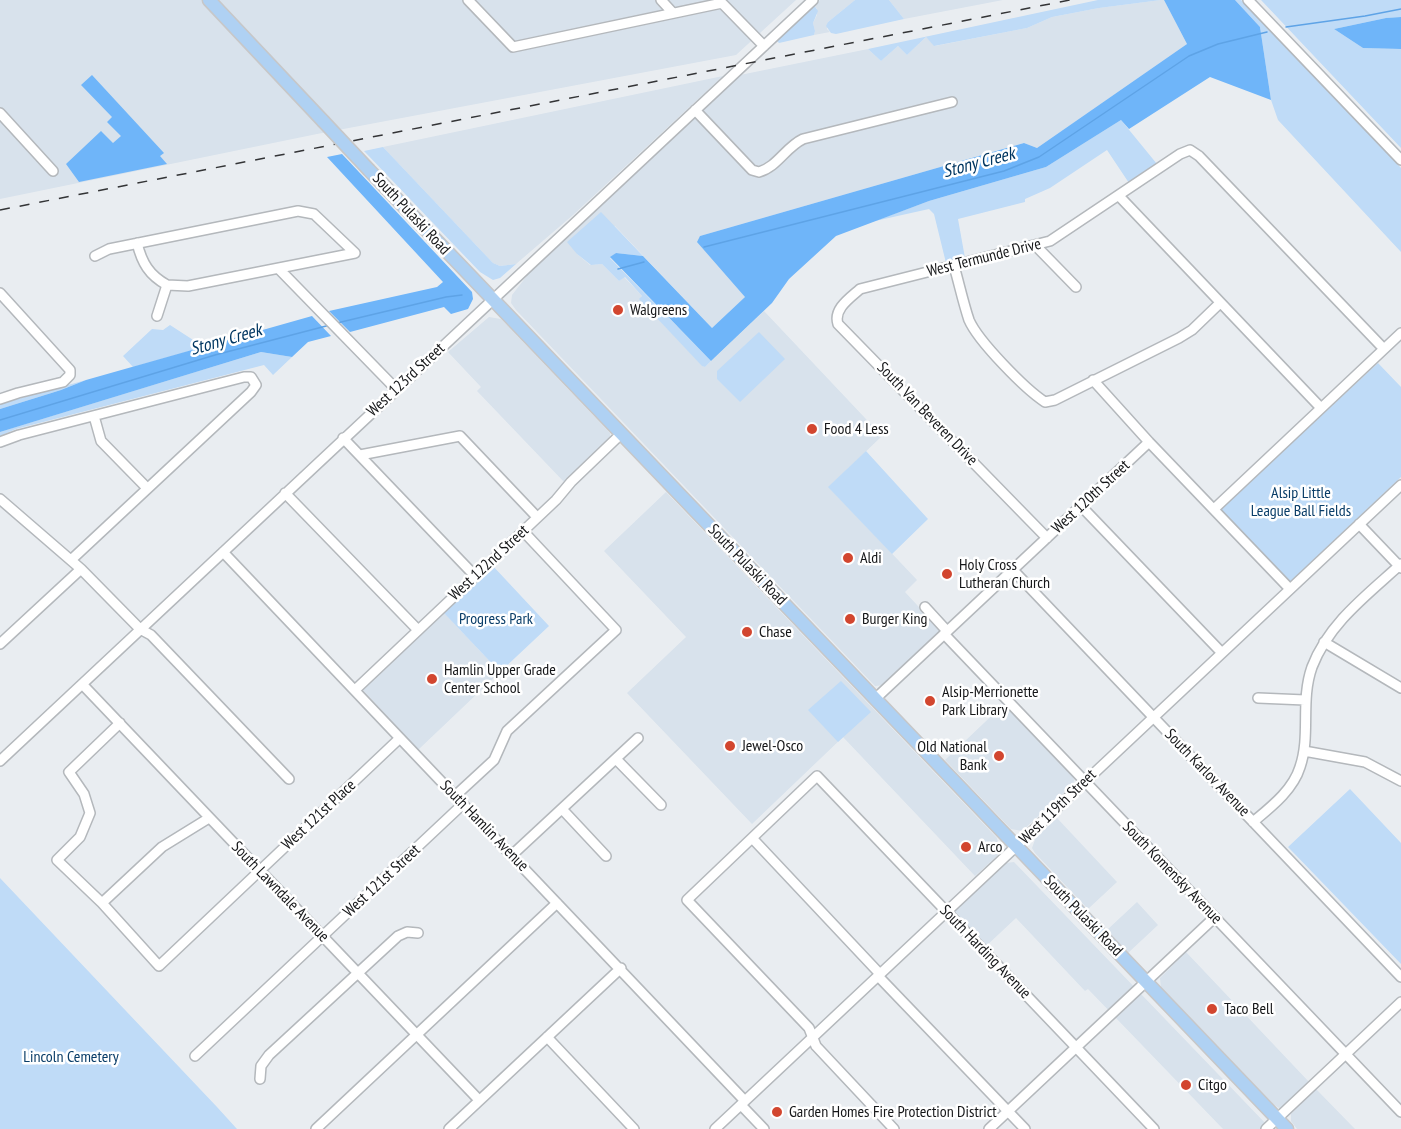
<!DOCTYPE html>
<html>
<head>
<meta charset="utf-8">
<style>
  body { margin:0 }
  canvas { display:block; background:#e9edf1 }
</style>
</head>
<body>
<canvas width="1401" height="1129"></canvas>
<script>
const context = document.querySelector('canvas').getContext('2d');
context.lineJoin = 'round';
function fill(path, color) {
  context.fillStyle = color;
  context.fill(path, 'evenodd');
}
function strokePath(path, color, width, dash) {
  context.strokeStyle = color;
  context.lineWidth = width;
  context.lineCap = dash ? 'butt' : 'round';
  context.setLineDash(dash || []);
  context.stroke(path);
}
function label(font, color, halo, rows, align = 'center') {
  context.font = font + ' "PT Sans Narrow",sans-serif';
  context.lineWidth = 5;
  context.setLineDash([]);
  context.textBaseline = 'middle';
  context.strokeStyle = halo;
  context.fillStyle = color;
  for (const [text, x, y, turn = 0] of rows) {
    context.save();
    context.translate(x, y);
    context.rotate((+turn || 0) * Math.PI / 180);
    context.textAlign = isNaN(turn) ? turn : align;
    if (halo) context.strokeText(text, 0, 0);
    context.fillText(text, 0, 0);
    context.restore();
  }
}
fill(new Path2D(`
  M0,0H796L736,55L317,134L0,199Z
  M820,0H855L828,22L827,29L830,32L814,35L815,31L813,23L817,15V9L814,5Z
  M889,0H1003L904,19Z
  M1161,0H1164L1187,44L1037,148L1024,143L700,236L745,297L712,328L615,226L577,254L590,265L602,264L619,281L624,277L642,296L640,299L703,366L705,367L764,311L882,436L829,487L917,580L905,592L942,632L885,685L875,686L516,310L511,303L512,295L533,268L740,75L868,49L881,61L898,46L907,55L926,37L935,46L1027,28L1052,17L1099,8Z
  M723,76L573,215L516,264L500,266L493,263L383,147Z
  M489,317L501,319L610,433V439L565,483L477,391L481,387L448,352Z
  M666,492L997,838L1000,851L997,856L975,876L843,737L752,824L627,693L686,637L604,551Z
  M443,612L500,672L418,750L363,690Z
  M1004,704L1073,777L1074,780L1073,784L1022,831L1011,829L945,760Z
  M1057,818L1117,882L1088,909L1035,853L1032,848L1036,837Z
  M1014,862L1268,1126L1264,1129H1223L1088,989L1085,991L1016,918L984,948L952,914L1006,863Z
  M1137,902L1158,925L1128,953L1107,930Z
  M1186,952L1310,1083L1284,1106L1279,1108L1273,1104L1161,988L1160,978Z
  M1316,1089L1355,1129H1297L1291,1121V1114Z`), '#d8e2ec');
fill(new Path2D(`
  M855,0H889L904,19L836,34L831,33L826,26L828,22Z
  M1098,0H1161L1099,8L1052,17L1027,28L934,46L926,37L907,55L898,46L881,61L868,49Z
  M1235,0H1241L1401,168V252L1278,120L1271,100L1260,27Z
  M1261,0H1401V17L1386,18L1334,29L1363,48L1401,49V148Z
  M814,5L818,11L813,23L815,31L814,35L779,43L777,41Z
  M1121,120L1157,164L1129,183L1107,150L1050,188L1025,199V202L958,219L965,258L946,263L934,214L929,209L875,221L929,201L1046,167Z
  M383,147L493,263L500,266L516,264L500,278L493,280L480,272L364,151Z
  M601,212L643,256L616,253L610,258L711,361L705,367L702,366L639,299L642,296L625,277L619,281L602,264L591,265L577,254L567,242Z
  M170,325L204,347L133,367L123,356L152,329L163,330Z
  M759,332L785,359L740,402L717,379V371Z
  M261,352L292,357L273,375L264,365L16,429L0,436V432L6,430Z
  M1378,363L1401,387V477L1290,582L1221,509Z
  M86,380L61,390L0,409V404Z
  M866,451L928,519L892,554L828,487Z
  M492,565L549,626L500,672L443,612Z
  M841,681L871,712L838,742L808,710Z
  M1350,789L1401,843V964L1288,847Z
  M0,878L217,1107L237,1129H0Z`), '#bfdbf7');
fill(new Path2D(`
  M1164,0H1235L1260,27L1271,100L1210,77L1129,129L1121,120L1046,167L929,201L836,236L789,279L772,303L711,361L610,257L616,253L643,256L712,328L745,297L697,242L700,236L1024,143L1037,148L1187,44Z
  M1401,17V49L1363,48L1334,29L1386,18Z
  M92,75L164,153L160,156L167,164L79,182L66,164L101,131L113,143L121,136L107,122L112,117L81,85Z
  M342,154L472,292L473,299L468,309L451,314L444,307L350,332L329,311L437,287L443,282L327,157Z
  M312,316L331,336L308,342L292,357L261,352L0,432V409L61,390L86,380Z`), '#6fb5f9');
strokePath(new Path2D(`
  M1286,27L1365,16L1401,9
  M704,247L1004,171L1039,157L1189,56L1218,44L1267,32
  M618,269L644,262
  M337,323L446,297L462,295
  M0,420L215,355L330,325`), '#5ea3e6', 1.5);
const minor = new Path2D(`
  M468,0L513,47L722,3L764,46
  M661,0L673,13
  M1248,0L1401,160
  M695,110L752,170L759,172C777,167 786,147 803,139L952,102
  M0,113L53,171
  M1119,196L1321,408
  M137,243C142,263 149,275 167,285L157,316
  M1036,246L1076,287
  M95,256L109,249L298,211L314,214L355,253
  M954,266C959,283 963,302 969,320C978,341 1025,389 1045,402L1055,400L1179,338L1192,330L1220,303
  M279,269L396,389
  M167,285L188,286L355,253
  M0,293L70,370V375L63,382L18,393L0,399
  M1093,380L1149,442L1289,588
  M94,416L101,441L147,488
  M343,438L475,576
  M0,442L19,435L244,377H251L256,385L251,392L71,560
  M360,455L460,436L537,517
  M285,493L418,630
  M0,499L81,569L140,629L151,635L289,779
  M1081,506L1222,653
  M1214,509L1401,333
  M1359,524L1401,568
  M1047,538L838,324C833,309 850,298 860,289L1050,241L1180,154L1190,150L1199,156L1384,349
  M223,552L745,1101
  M1013,570L1401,977
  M925,607L947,631
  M944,634L1401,1112
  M1324,642L1401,688
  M0,644L81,569
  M82,684L479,1100
  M355,690L556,500L571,482L621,434
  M1258,698L1305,700
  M875,699L1149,442
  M120,723L69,772L84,794L90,813L80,837L57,860L102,903L159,966L400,738
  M1304,751L1365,762L1401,781
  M616,759L661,805
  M0,761L813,0
  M455,796L494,760L507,731L616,630L523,531
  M562,809L606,856
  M1253,822C1271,807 1293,790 1300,767C1311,735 1300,701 1312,667C1329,623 1367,595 1401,564
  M752,838L880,974
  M512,855L638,738
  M102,903L162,847L209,818
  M878,976L1025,1129
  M547,1037L634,1129
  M195,1056L463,804
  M260,1079L261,1066L269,1055L398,936L407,932L418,933
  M741,1105L764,1129
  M316,1129L557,903
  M449,1129L621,968
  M715,1129L1401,485
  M894,1129L816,1046L809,1028L687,900L817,776L1154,1129
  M989,1129L1215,917
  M1266,1129L1401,1002`);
const major = new Path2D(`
  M209,0L323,121
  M369,170L1287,1129`);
strokePath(minor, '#b4b8bc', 12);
strokePath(major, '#c7c7c8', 15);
strokePath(minor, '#fff', 9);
strokePath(major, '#afd1f3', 12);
strokePath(new Path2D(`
  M0,210L1070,0`), '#333436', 1.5, [10, 10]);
const majorBridge = new Path2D(`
  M323,121L369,170`);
strokePath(majorBridge, '#c7c7c8', 15, []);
strokePath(majorBridge, '#afd1f3', 12);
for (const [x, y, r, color] of [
  [618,310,6,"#d2462f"],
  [812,429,6,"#d2462f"],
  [848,558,6,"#d2462f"],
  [947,574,6,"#d2462f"],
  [850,619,6,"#d2462f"],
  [747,632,6,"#d2462f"],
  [432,679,6,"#d2462f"],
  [930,701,6,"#d2462f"],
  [730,746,6,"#d2462f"],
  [999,756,6,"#d2462f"],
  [966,847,6,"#d2462f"],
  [1212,1009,6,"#d2462f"],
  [1186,1085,6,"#d2462f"],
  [777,1112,6,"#d2462f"]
]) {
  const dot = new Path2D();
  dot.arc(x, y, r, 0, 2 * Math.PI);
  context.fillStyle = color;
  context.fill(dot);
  strokePath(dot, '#fff', 2);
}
label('16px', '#151618', '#fff', [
  ["South Pulaski Road",411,214,47],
  ["West Termunde Drive",984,258,-14],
  ["West 123rd Street",406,380,-43],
  ["South Van Beveren Drive",927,414,46],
  ["West 120th Street",1091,497,-43],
  ["West 122nd Street",489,563,-43],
  ["South Pulaski Road",747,565,46],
  ["South Karlov Avenue",1207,773,46],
  ["West 119th Street",1058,807,-44],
  ["West 121st Place",319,815,-43],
  ["South Hamlin Avenue",484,826,46],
  ["South Komensky Avenue",1172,873,46],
  ["West 121st Street",382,881,-43],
  ["South Lawndale Avenue",280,892,46],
  ["South Pulaski Road",1083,916,46],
  ["South Harding Avenue",985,952,46]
]);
label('16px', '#151618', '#fff', [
  ["Walgreens",630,310],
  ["Food 4 Less",824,429],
  ["Aldi",860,558],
  ["Holy Cross",959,565],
  ["Lutheran Church",959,583],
  ["Burger King",862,619],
  ["Chase",759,632],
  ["Hamlin Upper Grade",444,670],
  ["Center School",444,688],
  ["Alsip-Merrionette",942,692],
  ["Park Library",942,710],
  ["Jewel-Osco",742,746],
  ["Old National",987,747,"right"],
  ["Bank",987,765,"right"],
  ["Arco",978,847],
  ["Taco Bell",1224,1009],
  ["Citgo",1198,1085],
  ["Garden Homes Fire Protection District",789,1112]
], 'left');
label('16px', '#093d68', '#fff', [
  ["Alsip Little",1301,493],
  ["League Ball Fields",1301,511],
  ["Progress Park",496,619],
  ["Lincoln Cemetery",71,1057]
]);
label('italic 18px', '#003661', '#fff', [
  ["Stony Creek",979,163,-15],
  ["Stony Creek",226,340,-16]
]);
</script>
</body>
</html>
